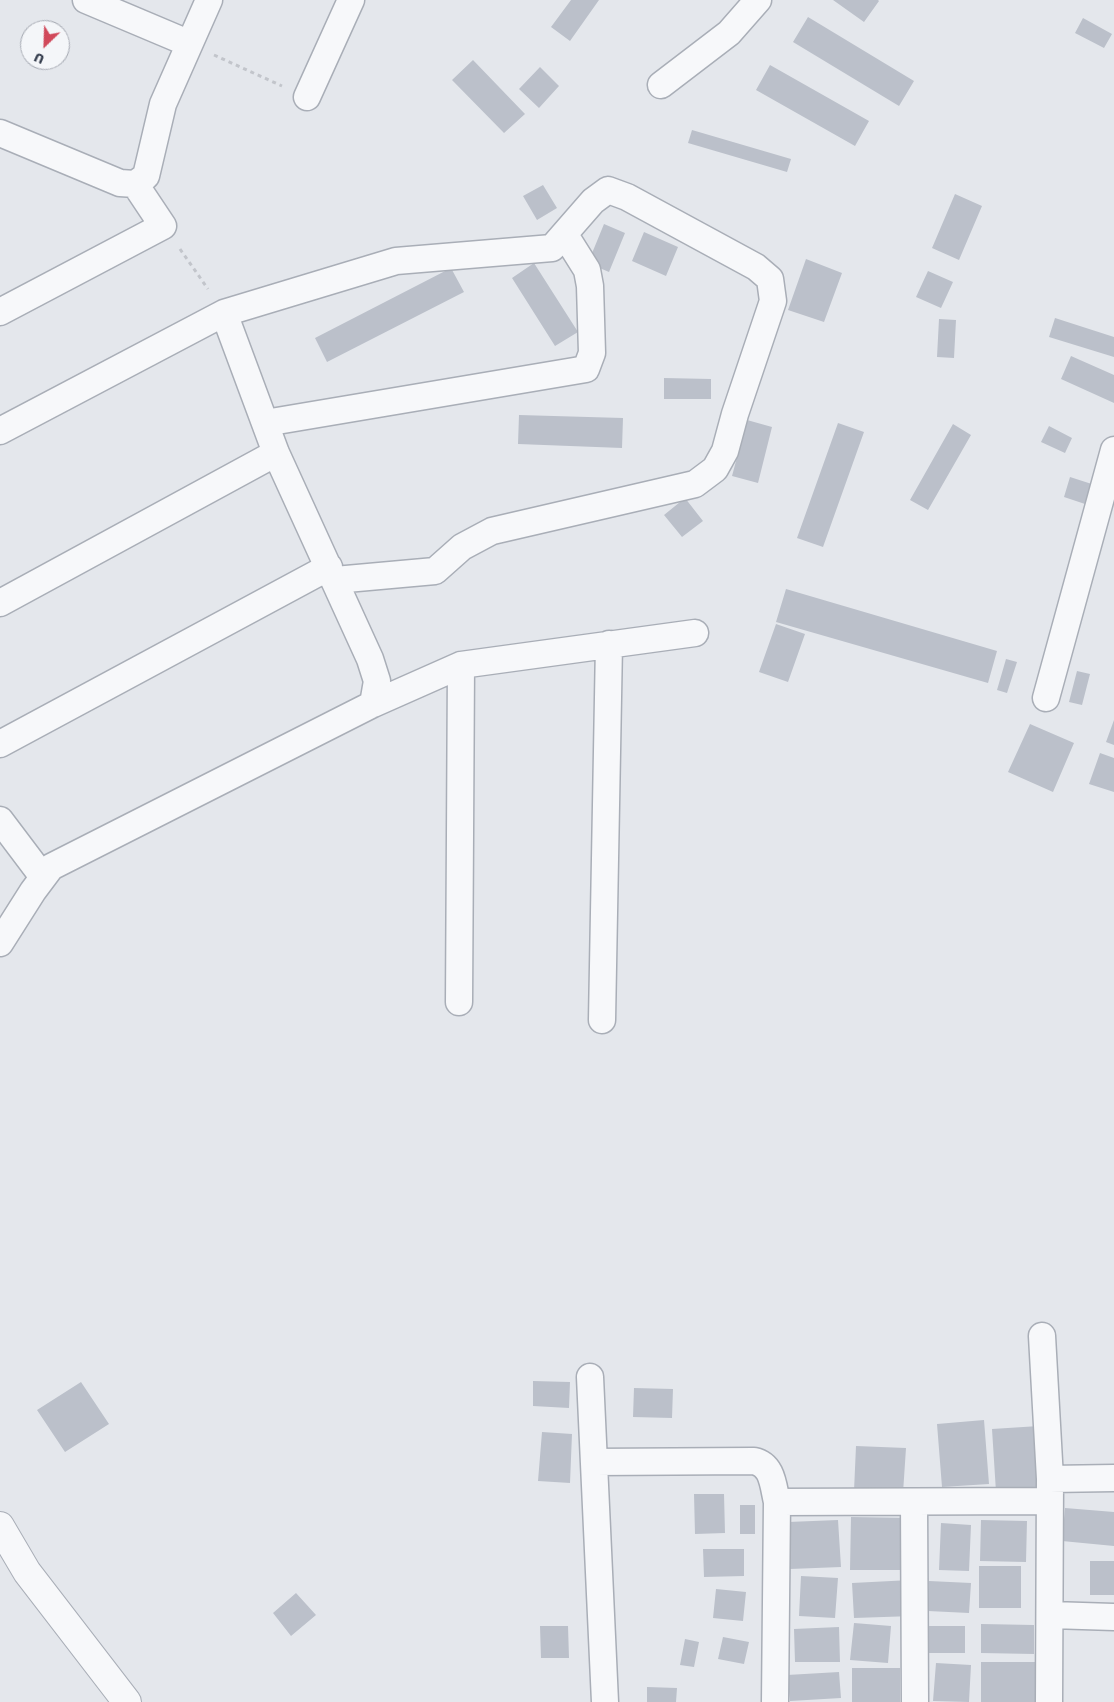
<!DOCTYPE html>
<html>
<head>
<meta charset="utf-8">
<style>
  body { margin:0 }
  #map { position:relative; width:1114px; height:1702px; overflow:hidden; background:#e4e7ec; font-family:Signika,sans-serif }
  canvas { display:block }
  .north { position:absolute; left:20px; top:20px; width:50px; height:50px; box-sizing:border-box; background:#f4f6f9; border:1px solid #a4a8b1; border-radius:50%; rotate:204deg; font-size:14px; font-weight:700; line-height:20px; text-align:center; color:#2b3445 }
  .north::after { content:''; display:block; margin:auto; width:18px; height:22px; background:#d1495b; clip-path:polygon(50% 0,100% 100%,50% 72%,0 100%) }
</style>
</head>
<body>
<div id="map">
<canvas width="1114" height="1702"></canvas>
<div class="north">U</div>
</div>
<script>
const context = document.querySelector('canvas').getContext('2d');
context.lineJoin = 'round';
function fill(path, color) {
  context.fillStyle = color;
  context.fill(path, 'evenodd');
}
function strokePath(path, color, width, dash) {
  context.strokeStyle = color;
  context.lineWidth = width;
  context.lineCap = dash ? 'butt' : 'round';
  context.setLineDash(dash || []);
  context.stroke(path);
}
fill(new Path2D(`
  M571,0H599L570,41L551,27Z
  M833,0H878L879,1L864,22Z
  M808,17L914,81L899,106L793,42Z
  M1083,18L1112,34L1104,48L1075,33Z
  M473,60L525,114L504,133L452,80Z
  M770,65L869,121L855,146L756,90Z
  M540,67L559,86L539,108L519,89Z
  M692,130L791,159L787,172L688,143Z
  M543,185L557,208L537,220L523,196Z
  M955,194L982,206L959,260L932,248Z
  M604,224L625,233L609,272L588,263Z
  M644,232L678,247L666,276L632,261Z
  M806,259L842,273L824,322L788,310Z
  M534,263L578,332L555,346L512,278Z
  M451,268L464,292L327,362L315,338Z
  M928,271L953,282L941,308L916,297Z
  M1055,318L1114,337V357L1049,337Z
  M939,319L956,320L954,358L937,357Z
  M1071,356L1114,375V403L1061,379Z
  M664,378L711,379V399H664Z
  M519,415L623,418L622,448L518,444Z
  M747,420L772,427L758,483L732,476Z
  M838,423L864,432L823,547L797,538Z
  M953,424L971,435L928,510L910,500Z
  M1049,426L1072,438L1065,453L1041,442Z
  M1070,477L1101,487L1094,507L1064,497Z
  M685,498L703,521L682,537L664,515Z
  M786,589L997,651L988,683L776,622Z
  M776,624L805,634L788,682L759,672Z
  M1006,659L1017,662L1007,693L997,690Z
  M1077,671L1090,674L1082,705L1069,702Z
  M1114,720V745L1106,742Z
  M1030,724L1074,743L1053,792L1008,772Z
  M1100,753L1114,758V792L1089,784Z
  M533,1381L570,1382L569,1408L533,1406Z
  M81,1382L109,1424L65,1452L37,1410Z
  M634,1388L673,1389L672,1418L633,1417Z
  M984,1420L989,1484L942,1487L937,1424Z
  M1039,1426L1044,1489L996,1492L992,1429Z
  M542,1432L572,1434L570,1483L538,1481Z
  M856,1446L906,1448L903,1493L854,1491Z
  M694,1494H724L725,1533L695,1534Z
  M740,1505H755V1534H740Z
  M1065,1508L1114,1512V1546L1062,1541Z
  M851,1517L911,1518V1570H850Z
  M838,1520L841,1567L790,1569L788,1522Z
  M981,1520L1027,1521L1026,1562L980,1561Z
  M941,1523L971,1525L969,1571L939,1570Z
  M703,1549H744V1576L704,1577Z
  M1090,1561H1114V1595H1090Z
  M979,1566H1021V1608H979Z
  M801,1576L838,1578L835,1618L799,1616Z
  M911,1580L913,1616L854,1618L852,1583Z
  M929,1581L971,1583L969,1613L928,1611Z
  M716,1589L746,1592L743,1621L713,1618Z
  M296,1593L316,1615L291,1636L273,1613Z
  M854,1623L891,1626L888,1663L850,1660Z
  M981,1624L1034,1625V1654L981,1653Z
  M540,1626H568L569,1658H541Z
  M919,1626H965V1653H919Z
  M839,1627L840,1662H795L794,1629Z
  M723,1637L749,1642L744,1664L718,1659Z
  M685,1639L699,1642L694,1667L680,1665Z
  M981,1662H1037V1702H981Z
  M936,1663L971,1665L969,1702L933,1701Z
  M852,1668H900V1702H852Z
  M839,1672L841,1698L790,1701L787,1675Z
  M647,1687L677,1688L676,1702H647Z`), '#bbc0ca');
const minor = new Path2D(`
  M86,0L188,43
  M661,85L729,33L758,0
  M307,97L351,0
  M0,133L120,183L135,184L146,176L163,104L209,0
  M0,312L163,226L135,184
  M224,313L276,453L370,659L377,681L373,704
  M265,423L586,369L592,353L590,286L587,270L565,235
  M0,431L224,313L396,261L552,248L593,201L608,190L627,197L756,267L770,279L773,301L735,414L725,451L715,469L695,484L492,531L462,547L435,571L335,580
  M0,603L276,453
  M1046,698L1114,450
  M0,744L329,567
  M0,820L43,877
  M0,943L33,891L51,867L373,704L461,665L695,633
  M459,1002L461,665
  M602,1020L609,644
  M1042,1336L1050,1479
  M590,1377L605,1702
  M594,1462L754,1461C773,1465 773,1486 777,1502L1048,1501
  M914,1502L915,1702
  M1051,1615L1114,1617
  M775,1702L777,1502
  M1049,1702L1050,1479L1114,1478`);
const tertiary = new Path2D(`
  M0,1526L27,1572L127,1702`);
strokePath(minor, '#a9aeb7', 29);
strokePath(tertiary, '#a9aeb7', 30);
strokePath(new Path2D(`
  M214,55L282,86
  M180,249L208,289`), '#c2c5cb', 3, [4, 4]);
strokePath(minor, '#f7f8fa', 26);
strokePath(tertiary, '#f7f8fa', 28);
</script>
</body>
</html>
